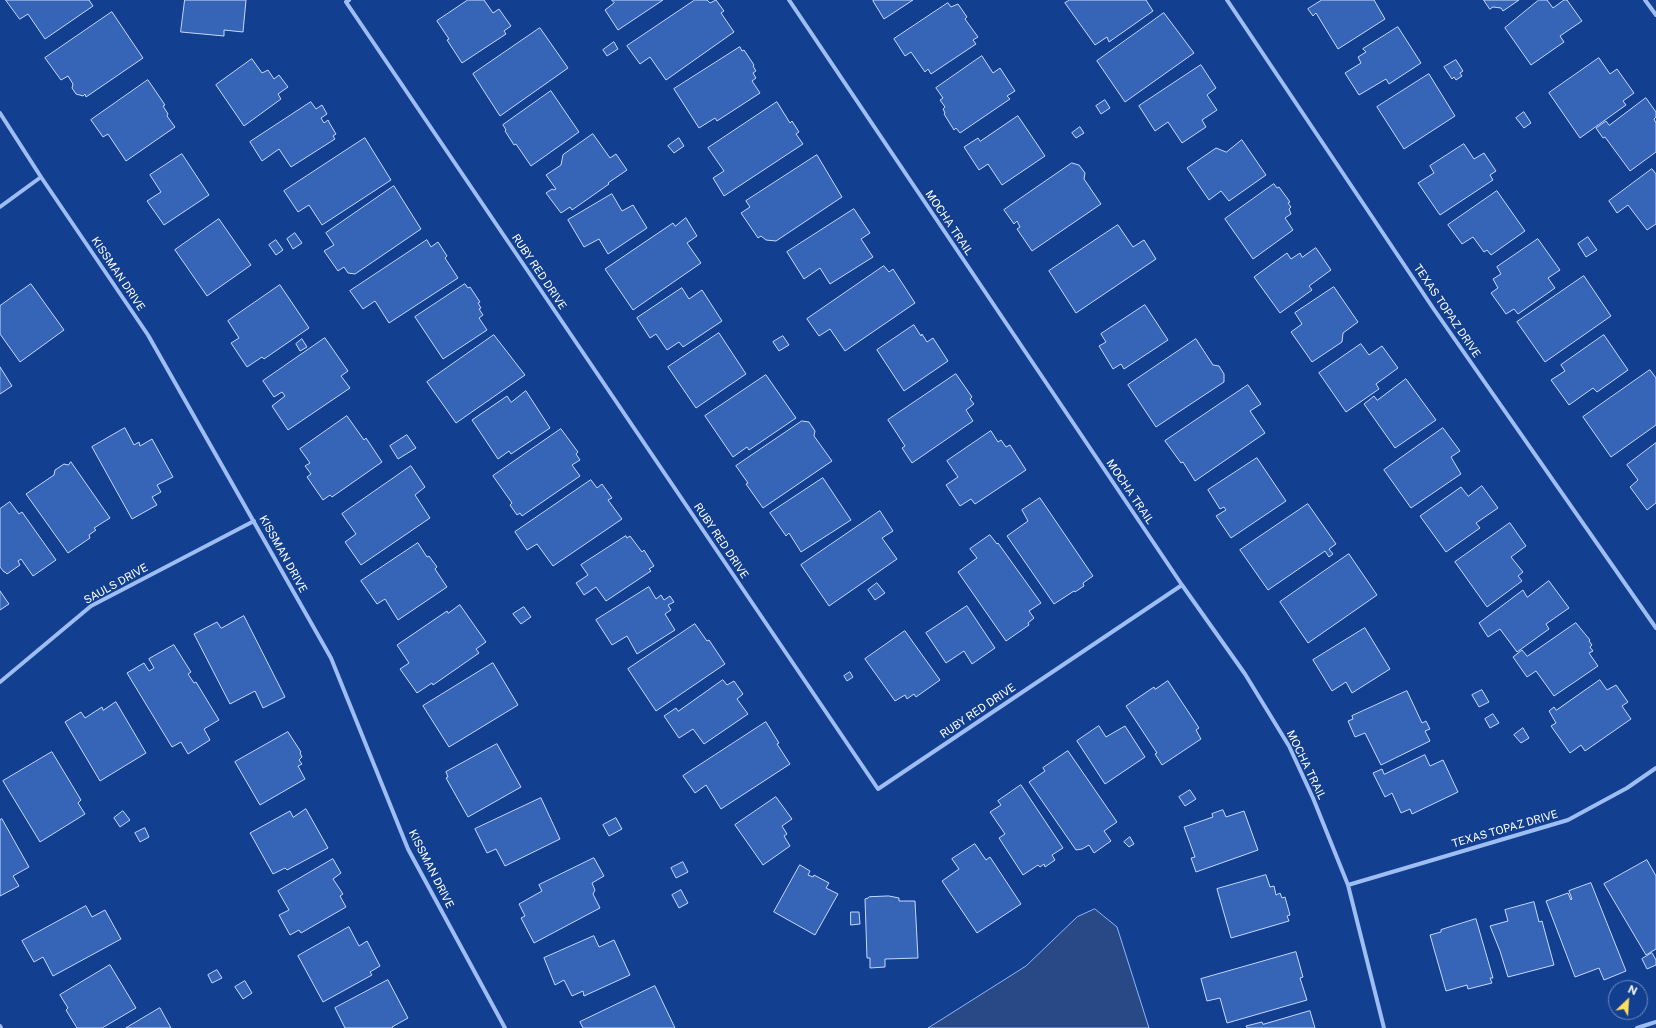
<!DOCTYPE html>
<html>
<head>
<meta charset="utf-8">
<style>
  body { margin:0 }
  #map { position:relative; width:1656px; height:1028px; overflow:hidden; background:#123f90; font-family:"Public Sans",sans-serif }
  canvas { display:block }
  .north { position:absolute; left:1608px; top:980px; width:40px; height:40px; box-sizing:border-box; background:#123f90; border:1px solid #718cbc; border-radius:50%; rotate:25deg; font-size:11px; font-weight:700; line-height:16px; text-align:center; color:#fff }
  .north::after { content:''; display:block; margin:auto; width:14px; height:18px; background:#ffde5e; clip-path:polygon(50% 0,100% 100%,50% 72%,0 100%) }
</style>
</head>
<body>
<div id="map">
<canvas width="1656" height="1028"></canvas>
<div class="north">N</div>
</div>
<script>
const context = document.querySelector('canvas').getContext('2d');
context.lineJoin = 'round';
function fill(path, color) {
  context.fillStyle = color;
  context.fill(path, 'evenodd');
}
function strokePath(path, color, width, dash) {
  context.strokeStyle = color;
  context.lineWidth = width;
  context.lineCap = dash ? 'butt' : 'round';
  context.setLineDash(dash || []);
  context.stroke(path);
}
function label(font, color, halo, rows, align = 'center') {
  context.font = font + ' "Public Sans",sans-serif';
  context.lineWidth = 3;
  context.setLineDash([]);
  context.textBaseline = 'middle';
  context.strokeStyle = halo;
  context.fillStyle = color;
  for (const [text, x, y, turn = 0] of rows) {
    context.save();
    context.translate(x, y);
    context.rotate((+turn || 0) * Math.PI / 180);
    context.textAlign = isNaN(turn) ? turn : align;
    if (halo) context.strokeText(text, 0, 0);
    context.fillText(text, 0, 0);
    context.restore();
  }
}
const water = new Path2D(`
  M1095,909L1117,927L1149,1028H928L1026,966L1077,917Z`);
fill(water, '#284985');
strokePath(water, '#90b6f5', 1);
const building = new Path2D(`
  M6,0H89L93,6L45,39L28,14L20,19Z
  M185,0H246L243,32L224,30V36L181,32Z
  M468,0H484L493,13L499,9L511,26L504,31L506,34L462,63L447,40L449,39L437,21Z
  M612,0H663L618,30L605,10L614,3Z
  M695,0H707L710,3L716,0L724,11L721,13L734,32L666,80L650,57L640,64L627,46Z
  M875,0H913L884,19L873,1Z
  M1070,0H1146L1153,11L1109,42L1107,37L1095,45L1065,3Z
  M1322,0H1374L1385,19L1338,49L1316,13L1313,16L1308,9Z
  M1484,0H1519L1503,11L1501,8L1493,7L1490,9Z
  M1539,0H1547L1553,8L1564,0H1567L1582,21L1560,36L1564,42L1531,65L1505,28Z
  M948,3L951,7L958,4L967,17L965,19L978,37L973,40L976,44L931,74L928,69L925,72L911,52L905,56L894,39Z
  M112,12L143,58L86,97L85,94L83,96L76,94L72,88L73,84L68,76L61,80L45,58Z
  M1164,13L1194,53L1125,102L1097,61Z
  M1398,27L1421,63L1389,84L1386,79L1359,95L1345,73L1361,63L1358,57L1366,52L1363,49Z
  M540,28L568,68L500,116L473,74Z
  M614,42L618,49L607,56L603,50Z
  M740,47L742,51L744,50L754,65L753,66L756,71L753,73L756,78L752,81L760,93L717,121L715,118L699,128L674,89Z
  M982,56L993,73L1000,68L1015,91L1007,96L1010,99L960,133L956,128L954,130L944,114L945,113L943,109L945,107L940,100L943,98L936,88Z
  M1599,58L1610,74L1617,69L1634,93L1623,101L1626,105L1580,138L1549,93Z
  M252,59L262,73L268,70L274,79L279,75L288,87L278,94L281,99L244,126L216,85Z
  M1456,60L1463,71L1460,73L1462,76L1456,80L1454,77L1452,79L1444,67Z
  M1201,65L1216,88L1207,95L1217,110L1202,120L1206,127L1182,143L1168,122L1155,131L1139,106Z
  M1429,74L1455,116L1404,149L1377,107Z
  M148,80L165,105L163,106L168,114L167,116L175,127L126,161L108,134L103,137L91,120Z
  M551,91L579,132L531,166L516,144L514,145L505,131L506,130L503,125Z
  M1646,98L1656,112V117L1654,119L1656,123V152L1630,171L1605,137L1603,138L1596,128L1606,121L1609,125Z
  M1105,100L1110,108L1101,114L1096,106Z
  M311,102L316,109L322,105L327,114L321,118L324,123L328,120L330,124L336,134L333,136L335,139L291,167L279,149L262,161L250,142Z
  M777,102L790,123L792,121L799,132L796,134L803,144L724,196L713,178L724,171L708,148Z
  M1524,112L1531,123L1524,128L1516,118Z
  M1018,116L1045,156L1002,185L988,164L979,170L964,147L978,138L980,141Z
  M1080,127L1084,133L1076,138L1072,133Z
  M593,134L610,158L616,154L627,170L608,183L609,184L572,210L570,207L561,213L546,193L552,189L554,190L556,189L546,175L561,165L563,155Z
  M365,138L391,180L322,225L309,205L298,212L284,191Z
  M679,138L684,146L674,153L668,146Z
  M1242,140L1266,175L1229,201L1221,191L1209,200L1187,168L1216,148L1226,152Z
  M1464,144L1474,159L1484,153L1496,171L1490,175L1493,180L1440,215L1418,183L1434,173L1430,166Z
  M182,154L209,195L164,225L147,201L161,192L150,175Z
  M817,155L842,197L776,241L766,240L761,236L758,238L741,213L750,207L746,201Z
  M1072,163L1079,165L1085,173L1084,179L1101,204L1032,251L1017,229L1020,227L1017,221L1014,224L1004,210Z
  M1652,169L1656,174V224L1647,230L1628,205L1617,213L1609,201Z
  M1274,184L1277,188L1279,187L1290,202L1288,203L1291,207L1289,209L1291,214L1285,218L1293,230L1253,259L1225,219Z
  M394,186L421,229L355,274L348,273L344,267L338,271L324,251L334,245L326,233Z
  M1497,191L1525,231L1491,255L1487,250L1484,252L1473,237L1462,244L1448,225Z
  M612,194L622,211L633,205L647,228L608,254L599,239L584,247L568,220Z
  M854,209L870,233L861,239L873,257L830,284L820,268L804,279L787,252Z
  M686,218L697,236L687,243L701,263L633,310L605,269L673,223L675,226Z
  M219,219L251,265L207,296L175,250Z
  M1118,225L1133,247L1144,240L1156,259L1076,313L1049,271Z
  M295,233L302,243L293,249L287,239Z
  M1588,237L1597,250L1586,257L1578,244Z
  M1538,239L1560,270L1548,278L1555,288L1518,314L1514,309L1506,314L1491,293L1498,288L1493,279L1501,274L1497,267Z
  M276,240L283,250L276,255L269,245Z
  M427,240L431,247L438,242L447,256L445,258L458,278L389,323L375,301L363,309L350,291Z
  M1316,248L1331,270L1309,286L1312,290L1280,313L1254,277L1287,253L1291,259L1300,253L1302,257Z
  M884,266L889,272L893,269L915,303L845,351L830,329L819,336L807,319Z
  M1584,276L1611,316L1545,362L1517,322Z
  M31,284L64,330L20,362L0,334V306Z
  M465,284L468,288L470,287L480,302L478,303L481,308L479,309L483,315L479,318L487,330L443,359L415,317Z
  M280,285L309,328L264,359L262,357L247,367L231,343L239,338L228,321Z
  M1334,287L1358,322L1343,333L1342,342L1312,362L1291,332L1302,324L1295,313Z
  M682,288L689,299L702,290L722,321L683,347L679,342L667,350L656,334L650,338L637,318Z
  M1145,305L1168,340L1124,369L1121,364L1113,369L1099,346L1106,342L1101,334Z
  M914,325L921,336L922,334L927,342L933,338L948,361L904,391L877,350Z
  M719,333L746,374L696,408L668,367Z
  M494,335L525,375L456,423L427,382Z
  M1604,335L1628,370L1597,392L1593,388L1569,405L1551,380L1565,371L1561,365Z
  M783,336L789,345L779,351L773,342Z
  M325,338L348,371L341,376L350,388L288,430L272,406L285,396L282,392L274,397L263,381Z
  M302,339L307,347L300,351L296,344Z
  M1196,339L1213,365L1219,366L1224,374V382L1156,427L1128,385Z
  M1361,344L1369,355L1382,346L1398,368L1376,384L1379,389L1346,412L1319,373Z
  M0,367L12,386L0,394Z
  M1650,370L1656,378V425L1611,457L1583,417Z
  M956,374L972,397L970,399L974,404L966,410L973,421L912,463L902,448L905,446L888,420Z
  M766,375L796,418L749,450L747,447L733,457L705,416Z
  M1406,379L1436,420L1395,448L1364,404L1374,396L1377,400Z
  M1248,385L1261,404L1250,411L1265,433L1195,481L1183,462L1181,463L1165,441Z
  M526,391L550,428L511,454L509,451L498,459L472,420L507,396L511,402Z
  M347,416L364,440L366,438L382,462L332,497L330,495L323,500L307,477L311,474L305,466L310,463L300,449Z
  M802,421L809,422L815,431L814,436L832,461L763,508L746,484L748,483L736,466Z
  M125,428L134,445L139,442L140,446L152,439L173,477L157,485L161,492L152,497L157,505L132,519L92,447Z
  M1443,428L1460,451L1451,457L1461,474L1411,508L1384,470Z
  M561,429L578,452L576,454L580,460L572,465L580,476L522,516L520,513L517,515L510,505L512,503L493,476Z
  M991,431L998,442L1001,440L1006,447L1010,445L1026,470L975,504L971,499L960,506L946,485L958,477L947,461Z
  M407,435L416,448L398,459L390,446Z
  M1656,443V503L1647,510L1630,487L1638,480L1627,465Z
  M1257,458L1286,501L1231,538L1216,516L1226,510L1224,507L1220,509L1208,490Z
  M71,462L110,518L94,528L96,530L89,535L90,538L68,553L26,494L54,475L55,470L64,464L68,465Z
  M411,466L425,487L415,495L430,518L361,565L345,542L356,534L342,514Z
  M823,478L851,520L801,552L789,533L786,536L770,513Z
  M591,480L597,488L602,484L612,498L608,500L622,519L553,566L537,544L527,550L515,532Z
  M1482,486L1498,508L1476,523L1480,528L1446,552L1420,516L1461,487L1468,496Z
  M1040,498L1093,576L1083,583L1084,586L1075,592L1074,591L1054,604L1007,536L1028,521L1022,510Z
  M10,502L19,514L22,512L56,560L33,576L21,559L18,561L20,565L7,574L5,572H4L0,567V509Z
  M1308,504L1336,544L1329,549L1333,554L1329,557L1325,551L1268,590L1240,550Z
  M880,511L893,531L882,538L897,559L829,606L801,565Z
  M1510,523L1526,546L1511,557L1523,572L1518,576L1522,581L1487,607L1455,562Z
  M990,535L997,544L998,543L1041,603L1029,611L1034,618L1028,623L1029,625L1006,641L958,572L977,558L970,549Z
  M626,536L627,538L630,536L642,552L644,550L654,566L649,569L651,571L606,601L596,587L584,595L576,583L588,575L581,565Z
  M418,543L427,557L429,556L437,567L435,569L447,587L398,620L385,599L377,604L361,581Z
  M1349,554L1377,595L1308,643L1280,602Z
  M1549,581L1569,608L1546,624L1549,629L1517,652L1500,629L1488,637L1479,623L1523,590L1527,597Z
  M877,583L885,593L875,600L868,590Z
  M649,587L656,599L661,595L664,600L670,596L674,602L668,605L671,610L665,614L675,630L637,654L627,636L612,645L596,620Z
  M0,591L9,604L0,610Z
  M460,605L486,642L476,649L479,653L433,685L432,683L417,693L400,669L409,663L397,645L447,611L448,613Z
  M967,606L995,648L972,664L964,651L946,663L926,633Z
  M524,607L531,617L521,624L513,614Z
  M244,616L285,697L263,708L255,691L230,704L194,634L217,622L221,628Z
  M1576,623L1590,640L1589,641L1592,645L1590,647L1593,651L1589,653L1598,666L1554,696L1536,671L1527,677L1513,657L1522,650L1527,656Z
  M695,624L707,641L709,640L725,664L656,711L628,669Z
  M1365,628L1390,669L1352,693L1346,682L1332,691L1313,660Z
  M905,631L940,680L916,697L914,694L907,699L905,695L895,701L865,659Z
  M174,645L191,672L188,674L194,683L196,682L219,720L204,729L210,740L188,754L181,742L172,747L127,673L144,663L149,671L154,668L149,659Z
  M493,663L518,705L449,747L423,706Z
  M850,672L853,677L847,681L844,676Z
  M723,680L727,685L734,681L743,694L737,699L748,714L704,744L693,729L679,738L664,716L676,708L678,711Z
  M1600,680L1607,690L1616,685L1628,702L1622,706L1631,719L1585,751L1581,745L1570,753L1551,726L1556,723L1549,711L1554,707L1556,710Z
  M1168,681L1199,728L1196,730L1201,739L1162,765L1155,754L1157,753L1126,706L1154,687L1155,689Z
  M1482,690L1489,702L1479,707L1472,695Z
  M1407,691L1422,723L1426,721L1430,729L1425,731L1430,741L1381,765L1365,733L1355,737L1348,721L1353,719L1352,716Z
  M116,702L146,753L100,781L65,722L81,712L85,718L102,707L103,710Z
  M1493,714L1499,723L1490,728L1485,719Z
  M766,722L779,743L777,744L790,764L721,809L706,785L695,793L683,776Z
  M1099,726L1106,737L1125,726L1145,757L1105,784L1077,741Z
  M1523,728L1529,738L1521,743L1514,735Z
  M288,732L301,752L300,753L302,757L299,760L302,764L298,766L305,779L260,805L235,762Z
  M497,744L521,787L468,817L446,778L448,777L446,772Z
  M1068,751L1117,822L1104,831L1111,841L1094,853L1089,845L1082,849L1076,850L1029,782L1045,771L1043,768Z
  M52,752L81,800L78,803L85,814L40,842L3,781Z
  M1425,755L1430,766L1443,760L1458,792L1412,814L1410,809L1401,813L1392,793L1385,797L1373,773L1382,769L1384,774Z
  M1021,785L1063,848L1052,855L1055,860L1045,867L1044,864L1040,867L1038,865L1023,875L999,838L1005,834L990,812L1001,805L998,801Z
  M1190,790L1196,799L1185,806L1179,797Z
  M776,797L792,819L782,826L787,834L784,836L790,846L763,865L735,825Z
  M541,798L560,839L505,866L496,849L487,853L475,829Z
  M306,809L328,848L287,870L285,868L273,874L250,833L290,811L293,817Z
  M1223,810L1226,817L1244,811L1258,850L1196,872L1191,858L1195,857L1184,827L1213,817L1212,814Z
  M123,811L130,820L120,827L114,818Z
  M616,818L622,829L609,836L603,825Z
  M2,819L29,867L13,876L19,886L0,896V820Z
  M145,828L149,837L140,842L135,833Z
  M1130,837L1134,844L1129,847L1124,842Z
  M975,844L986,860L990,857L1021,904L977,933L942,881L959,869L952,859Z
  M594,858L604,876L592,883L595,890L593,894L600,908L534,943L521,918L525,916L519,904L542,891L539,885Z
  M333,859L341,873L333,879L343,894L340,896L346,907L301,933L299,930L290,935L279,915L289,910L278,891Z
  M1647,860L1656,876V949L1646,955L1604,884Z
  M683,862L688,872L676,878L671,868Z
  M800,865L810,871L808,875L813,877L814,875L829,883L826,888L838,894L815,935L774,912Z
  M1266,875L1270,887L1274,886L1276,895L1280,893L1282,898L1285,897L1290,915L1287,916L1289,921L1231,938L1217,889Z
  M1591,883L1626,971L1604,980L1599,968L1575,977L1546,901L1568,893L1571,900L1572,899L1569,891Z
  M681,890L688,903L679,908L672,895Z
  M889,896L899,898V901H915L918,958L885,959V967L870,968V958H867L865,899L868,898L869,897Z
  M1534,902L1539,922L1542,921L1554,965L1508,977L1500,951L1490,926L1508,921L1505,910Z
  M86,906L92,917L105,910L121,939L53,976L43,957L34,962L22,941Z
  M851,912H859L860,924L851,925Z
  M1476,919L1493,978H1490L1492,983L1468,989L1467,985L1446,991L1430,935L1441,932V930Z
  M349,927L359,946L367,941L380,966L370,972L372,975L323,1002L298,956Z
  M594,936L599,947L614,940L630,975L584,996L583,991L572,996L564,980L555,985L544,958Z
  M1296,952L1303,977L1300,978L1307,1000L1227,1023L1220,998L1207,1001L1201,979Z
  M1652,953L1656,960V965L1647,969L1642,959Z
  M110,965L136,1008L102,1028H77L66,1010L68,1008L60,995Z
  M217,970L222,978L212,983L208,975Z
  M388,980L408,1018L392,1027L393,1028H345L335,1008Z
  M245,981L252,993L243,999L235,987Z
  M655,986L675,1028H583L580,1022Z
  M160,1008L171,1028H126Z
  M1310,1011L1315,1028H1247L1246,1026L1262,1022L1263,1024Z`);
fill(building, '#3665b7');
strokePath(building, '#c5d9fd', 1);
strokePath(new Path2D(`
  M349,0L346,2L878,789L1182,585
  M789,0L1182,585L1245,674L1289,746L1313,798L1348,885L1384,1028
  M1227,0L1433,308L1656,628
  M1645,0L1656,15
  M0,113L41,177L148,335L331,658L408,849L505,1028
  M0,207L41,177
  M0,682L91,606L254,521
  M1348,885L1568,820L1627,788L1656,768
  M0,1026L1,1028
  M1637,1028L1656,1022`), '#9ebdf2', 4);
label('11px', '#fff', '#123f90', [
  ["MOCHA TRAIL",949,223,56],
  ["RUBY RED DRIVE",539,272,56],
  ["KISSMAN DRIVE",118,274,56],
  ["TEXAS TOPAZ DRIVE",1447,311,56],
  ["MOCHA TRAIL",1130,492,56],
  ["RUBY RED DRIVE",721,541,56],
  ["KISSMAN DRIVE",283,554,61],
  ["SAULS DRIVE",116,584,-29],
  ["RUBY RED DRIVE",978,711,-34],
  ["MOCHA TRAIL",1306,765,64],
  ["TEXAS TOPAZ DRIVE",1505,829,-16],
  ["KISSMAN DRIVE",431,869,63]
]);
</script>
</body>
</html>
